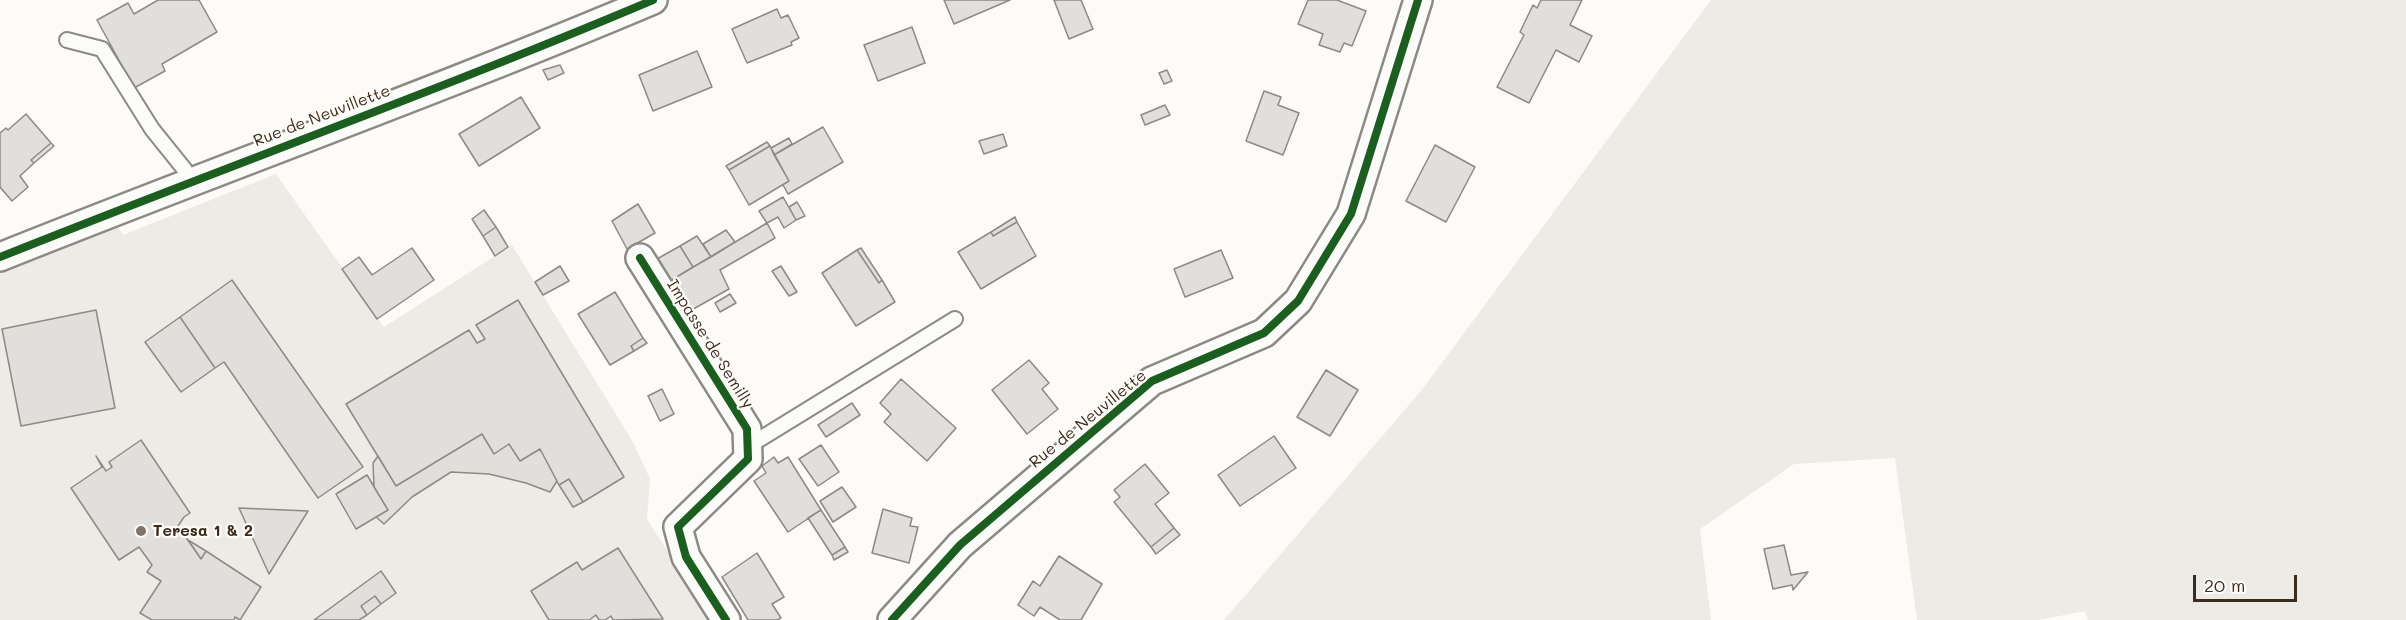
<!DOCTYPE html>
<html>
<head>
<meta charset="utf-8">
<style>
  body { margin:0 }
  #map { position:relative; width:2406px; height:620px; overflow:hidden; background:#fcfbf8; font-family:Mali,sans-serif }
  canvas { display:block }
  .scale { position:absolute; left:2193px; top:575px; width:104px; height:27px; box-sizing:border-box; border:3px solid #3b2a1e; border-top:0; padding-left:8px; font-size:18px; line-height:21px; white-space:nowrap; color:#3b2a1e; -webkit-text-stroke:4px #fdfcf7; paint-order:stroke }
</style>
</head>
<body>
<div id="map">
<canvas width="2406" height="620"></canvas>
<div class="scale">20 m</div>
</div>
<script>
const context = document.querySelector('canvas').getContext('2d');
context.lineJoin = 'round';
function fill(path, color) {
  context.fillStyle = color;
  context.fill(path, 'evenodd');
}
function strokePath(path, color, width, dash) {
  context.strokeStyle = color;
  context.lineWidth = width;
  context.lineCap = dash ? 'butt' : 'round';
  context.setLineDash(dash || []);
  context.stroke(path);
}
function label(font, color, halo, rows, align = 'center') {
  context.font = font + ' Mali,sans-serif';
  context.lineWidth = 4.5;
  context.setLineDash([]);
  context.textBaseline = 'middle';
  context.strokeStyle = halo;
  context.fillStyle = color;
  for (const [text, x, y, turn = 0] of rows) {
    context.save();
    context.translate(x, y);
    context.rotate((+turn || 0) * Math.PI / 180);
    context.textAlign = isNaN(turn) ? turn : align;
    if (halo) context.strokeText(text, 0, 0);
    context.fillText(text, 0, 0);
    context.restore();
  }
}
fill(new Path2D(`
  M276,174L384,327L512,245L633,442L650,479L647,519L712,620H0V270L116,223L123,235Z`), '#eeebe7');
fill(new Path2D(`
  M1711,0H2406V620H2088L2085,611L2039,620H1917L1895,458L1794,464L1700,529L1711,620H1224L1421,391Z
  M0,360L99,620H0Z`), '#edebe6');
const building = new Path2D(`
  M158,0H199L217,32L162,64L165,71L134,88L97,20L128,3L134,14Z
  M944,0H1010L954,24Z
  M1054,0H1081L1093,29L1069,39Z
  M1308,0H1337L1366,11L1352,46L1344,43L1340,52L1319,45L1323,34L1298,24Z
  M1541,0H1582L1570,25L1592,36L1579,62L1556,50L1529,103L1497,87L1524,35L1520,32L1533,5L1537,8Z
  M777,9L781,18L788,15L799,38L791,42L792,45L747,63L732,29Z
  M912,27L925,63L878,81L864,45Z
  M697,51L712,87L653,111L639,75Z
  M560,65L564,73L548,80L543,70Z
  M1167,70L1172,81L1164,84L1159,73Z
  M1264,91L1281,97L1278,105L1299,113L1283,155L1246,141Z
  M521,97L540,128L479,166L459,134Z
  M1165,105L1170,115L1145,125L1141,115Z
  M26,114L51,143L31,160L34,163L20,176L28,187L12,201L0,187V133L6,128L8,130Z
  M823,127L843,162L788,194L783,185L789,181L774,155Z
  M1003,134L1007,146L984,154L979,141Z
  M789,138L792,144L774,155L771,148Z
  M767,142L770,146L729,170L726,166Z
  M51,143L54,146L34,163L31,160Z
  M1435,145L1475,167L1446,222L1406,201Z
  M770,146L789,181L749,205L729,170Z
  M783,197L796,220L784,228L778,217L767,223L759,211Z
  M797,202L805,216L796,220L789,207Z
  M638,204L655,233L627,249L612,221Z
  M484,210L496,227L483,236L472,219Z
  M1015,217L1017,222L993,236L991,232Z
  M1017,222L1036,256L981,289L958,252L991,232L993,236Z
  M767,223L775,238L720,270L729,289L688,312L670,281Z
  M496,227L508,247L495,256L483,236Z
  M726,230L735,242L711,257L703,244Z
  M697,236L711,257L693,267L680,246Z
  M680,246L693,267L670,281L657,259Z
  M412,248L434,280L377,319L342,269L359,257L372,275Z
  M861,248L882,280L879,283L857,250Z
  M857,250L879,283L882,280L895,302L856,326L822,273Z
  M1221,250L1233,278L1185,297L1174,269Z
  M560,266L569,281L543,295L535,282Z
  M781,266L797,292L789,296L772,271Z
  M232,280L363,467L318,498L224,362L215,368L180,317Z
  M615,292L643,338L631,346L634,351L610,365L578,314Z
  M730,294L736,303L720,312L715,303Z
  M518,300L624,477L583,502L569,479L559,485L540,449L520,461L509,444L494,454L482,434L396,486L346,404L469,330L477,343L485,339L476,325Z
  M96,310L115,408L21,426L2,329Z
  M180,317L215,368L181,392L145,342Z
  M643,338L647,343L634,351L631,346Z
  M1029,360L1049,383L1042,389L1058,409L1027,434L992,390Z
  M1326,370L1358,390L1330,436L1297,417Z
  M901,379L956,428L927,461L884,422L891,414L880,403Z
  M662,389L674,414L660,421L648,396Z
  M852,403L860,415L826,437L818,425Z
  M482,434L494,454L509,444L520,461L540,449L557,481L550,492L526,483L489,474L451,472L412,497L384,524L376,517L388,510L374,487L373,463L378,456L396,486Z
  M1274,436L1296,468L1240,506L1218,475Z
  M141,440L190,513L184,517L178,526L201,559L206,551L261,587L240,620L235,617L234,620H152L140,613L161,581L147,572L152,565L139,547L119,560L71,488L102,467L96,456L106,471L112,467L109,462Z
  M821,445L839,472L818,486L799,459Z
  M774,457L778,463L788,457L821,510L788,532L754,481L766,473L762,466Z
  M1145,464L1169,493L1155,504L1174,528L1151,547L1114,502L1120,497L1114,490Z
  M367,475L388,510L356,529L336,494Z
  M569,479L583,502L573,507L559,485Z
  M842,487L856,507L833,522L820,501Z
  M239,508L308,511L269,574Z
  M883,509L912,518L910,526L918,527L909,563L872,553Z
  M821,510L845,547L832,555L808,518Z
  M1174,528L1180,535L1156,554L1151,547Z
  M188,540L206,551L201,559L197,553Z
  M1784,545L1791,575L1808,572L1793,590L1792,585L1773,589L1764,549Z
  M845,547L848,552L834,560L832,555Z
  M618,548L663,619L613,620L611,616L605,620H599L596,615L589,620H549L531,591L577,562L582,570Z
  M757,553L784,597L772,604L781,618L777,620H748L722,577Z
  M1059,556L1102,584L1081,620H1060L1040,607L1034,616L1018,605L1033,581L1040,586Z
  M381,571L396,593L381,604L375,596L361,606L367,615L359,620H314Z
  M375,596L381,604L367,615L361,606Z`);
fill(building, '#e0dfdc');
strokePath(building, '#8d8985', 1.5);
const lane = new Path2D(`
  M67,40L102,49L152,129L185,170L188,182
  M747,447L955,319`);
const street = new Path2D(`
  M0,257C217,170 438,91 653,0
  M640,258L747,429L748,459L678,527L686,557L726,620
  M892,620L960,545L1152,381L1264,333L1298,301L1351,214L1418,0`);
strokePath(lane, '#8d8985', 18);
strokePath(street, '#8d8985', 32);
strokePath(lane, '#fbfbf9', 14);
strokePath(street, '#fbfbf9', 27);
strokePath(new Path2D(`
  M0,257C217,170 438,91 653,0
  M640,258L747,429L748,459L678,527L686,557L726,620
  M892,620L960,545L1152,381L1264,333L1298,301L1351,214L1418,0`), '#1b5e20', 8);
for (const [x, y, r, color] of [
  [141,531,6,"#7f736a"]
]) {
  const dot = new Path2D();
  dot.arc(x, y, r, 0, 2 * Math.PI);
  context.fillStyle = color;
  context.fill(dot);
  strokePath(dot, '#fdfcf7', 2);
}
label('16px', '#3b2a1e', '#fdfcf7', [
  ["Rue de Neuvillette",322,116,-21],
  ["Impasse de Semilly",710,344,58],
  ["Rue de Neuvillette",1088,419,-39]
]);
label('bold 16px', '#3b2a1e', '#fdfcf7', [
  ["Teresa 1 & 2",153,531]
], 'left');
</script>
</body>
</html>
